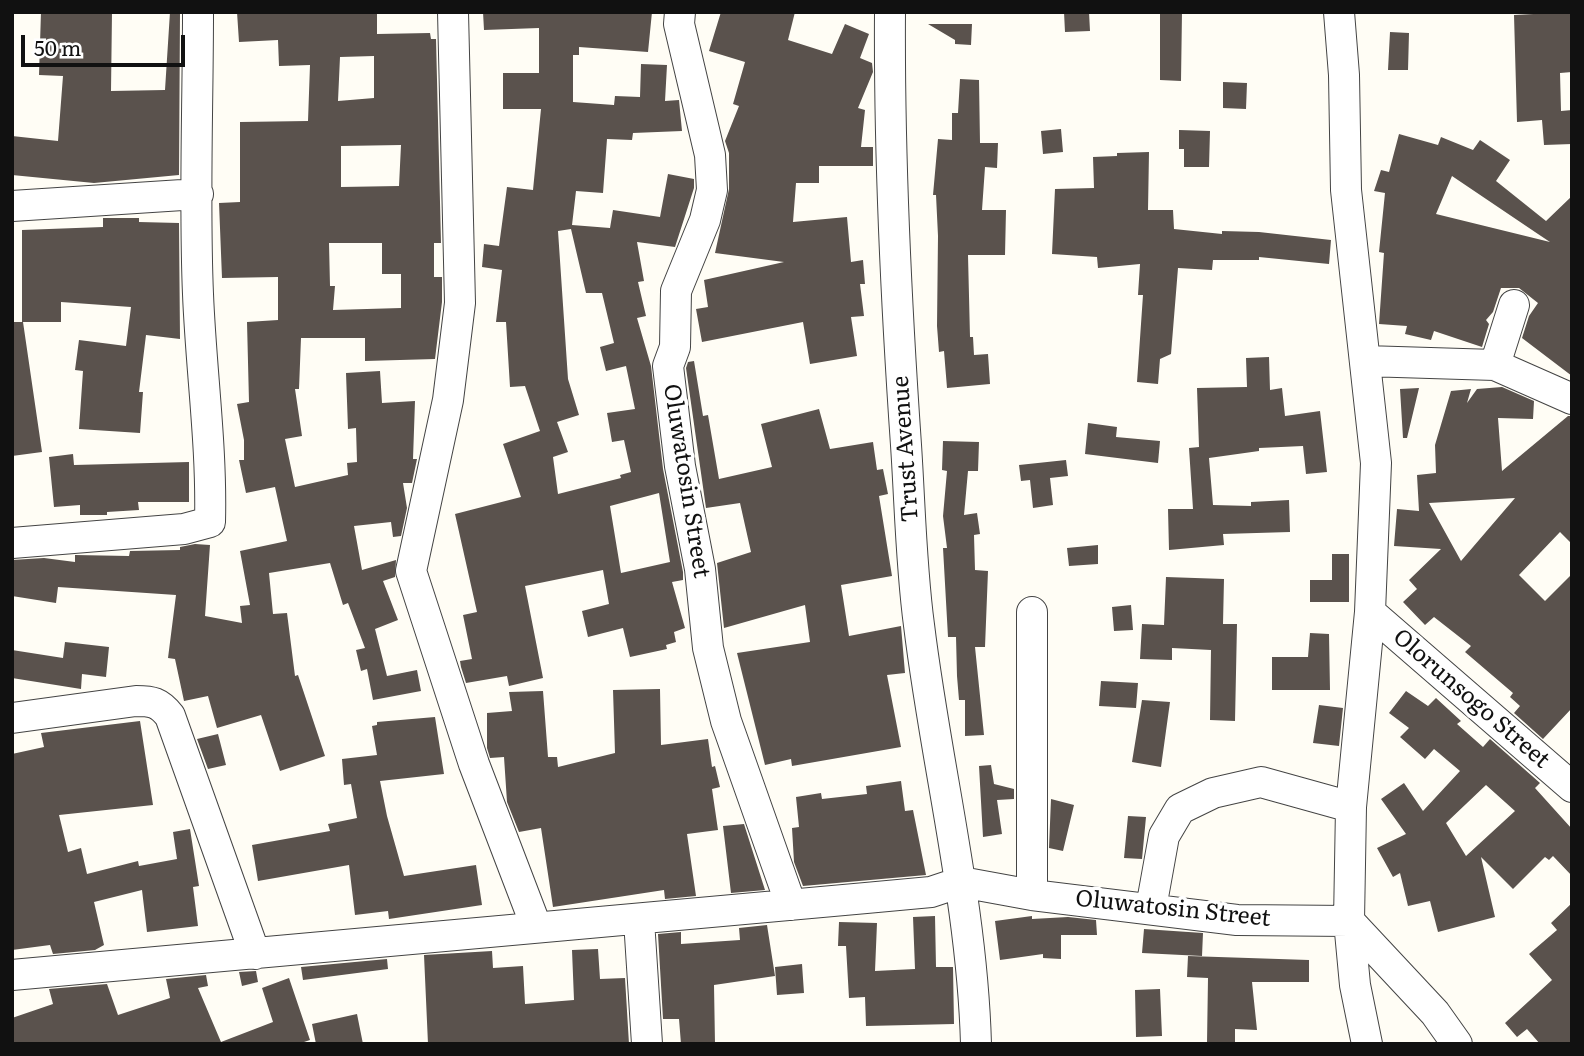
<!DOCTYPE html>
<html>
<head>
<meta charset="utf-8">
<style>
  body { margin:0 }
  #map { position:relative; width:1584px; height:1056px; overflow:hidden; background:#fffdf5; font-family:Literata,serif }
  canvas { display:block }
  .frame { position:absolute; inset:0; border:14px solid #111; pointer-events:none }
  .scale { position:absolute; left:21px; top:35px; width:164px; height:32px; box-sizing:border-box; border:4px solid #111; border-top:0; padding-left:9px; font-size:21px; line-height:24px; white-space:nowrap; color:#111; -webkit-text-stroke:5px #fff; paint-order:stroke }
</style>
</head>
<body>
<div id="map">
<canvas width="1584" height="1056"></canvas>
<div class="frame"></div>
<div class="scale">50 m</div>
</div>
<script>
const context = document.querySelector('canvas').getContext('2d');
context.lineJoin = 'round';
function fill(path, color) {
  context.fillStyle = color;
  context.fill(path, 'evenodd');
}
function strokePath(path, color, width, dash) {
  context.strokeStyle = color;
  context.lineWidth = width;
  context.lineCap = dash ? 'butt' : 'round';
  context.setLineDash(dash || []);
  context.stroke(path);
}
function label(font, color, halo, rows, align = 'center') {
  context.font = font + ' Literata,serif';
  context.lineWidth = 7;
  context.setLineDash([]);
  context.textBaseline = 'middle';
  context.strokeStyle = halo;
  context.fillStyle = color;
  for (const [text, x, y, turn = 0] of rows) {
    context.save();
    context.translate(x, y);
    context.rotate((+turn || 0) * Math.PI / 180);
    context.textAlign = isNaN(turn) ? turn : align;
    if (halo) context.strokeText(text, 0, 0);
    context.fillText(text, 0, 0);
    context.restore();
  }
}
fill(new Path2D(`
  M41,12H112L111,91L165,90L170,12H180L179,175L94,183L12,175V136L58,141L63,76L39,75Z
  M237,12H377V34L430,33L431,39H436L441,243H434V277H442V302L435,359L365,361V338H301L299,389H295L302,436L285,439L295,487L348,475L347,463L357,462L356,428L348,429L346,373L380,371L382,403L415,401L413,459H417L412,483H403L407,508L401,536L393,537L391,522L354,526L362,570L396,560L395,577L383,581L398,620L375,629L387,676L417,670L421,691L373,700L367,669L361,671L356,650L365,648L348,603L343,605L330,563L269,573L273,614L287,613L295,676L298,675L325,756L280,771L261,715L217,728L208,696L184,701L175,659L168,658L176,595L58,587L56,603L12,596V560L44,558L75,562V555L129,556L130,551L180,550V547L195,544L210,545L205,616L242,623L240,606L250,605L240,551L287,541L275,487L246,493L239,460H244V440L237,404L249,402L247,322L278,320V277L222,278L219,203L240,202V122L308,121L310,65L279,66L278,40L239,42ZM374,56V98L338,101L340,57ZM401,145L399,186L341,187V146ZM329,243H382V274H401V308L333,310L335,286H330Z
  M483,12H652L648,52L579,47V55H573V102L614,105L615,96L640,97L641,64L667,65L665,101L679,100L682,131L633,133L632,140L607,139L603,193L576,191L572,225L610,228L613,210L660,217L668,174L694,179V188L675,247L637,242L644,281L638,282L646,316L637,318L651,366L663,469L683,572V580L672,582L685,628L674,632L676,642L666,645L667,649L630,657L623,628L588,637L582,611L609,604L603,570L525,586L543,678L509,686L507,676L466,683L461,667L460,661L472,659L463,615L477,612L455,514L521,497L503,444L540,431L525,386L510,387L506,322H496L502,270L482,267L484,244L499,246L507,187L533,190L541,109H503V73H539V28L484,30ZM571,229L586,293H602L614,343L600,347L606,371L626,366L635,409L607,413L612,442L624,440L631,472L620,475L621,478L558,494L553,457L568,452L557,422L579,415L568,379L558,231ZM659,493L670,562L621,573L610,506Z
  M721,12H795L788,40L832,54L845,24L869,34L860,58L872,63L873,72L858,108L865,110L861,147H873V166H819V183H796L793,222L847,217L851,262L863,260L865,284H860L864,316L851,317L857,356L810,364L803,322L702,342L696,309L708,307L704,280L784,262L715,253L729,189V153L725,141L739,106L733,104L745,62L709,51Z
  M1064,12H1089L1090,31L1065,32Z
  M1160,12H1182L1181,81L1160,80Z
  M1572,12V72L1560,73L1561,111L1572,110V144L1544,145L1542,120L1517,122L1514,15Z
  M928,24H972L971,45L955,44V40Z
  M1390,32L1409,33L1408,70H1388Z
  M960,79L979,80L980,143H998L997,168L985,167L982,210H1006L1005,255H968L970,337H973L974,355L988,354L990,384L947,388L944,351L939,352L937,326L938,236L936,195H933L938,139L952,140V113H958Z
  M1223,82L1247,83L1246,109L1223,108Z
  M1061,129L1063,152L1043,154L1041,131Z
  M1179,130L1210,131L1209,167H1184V149H1179Z
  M1399,134L1438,145L1441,137L1473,150L1480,140L1510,160L1496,181L1546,221L1572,196V376L1522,338L1529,316L1538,303L1519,288H1501L1493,312L1486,320L1489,324L1482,347L1434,331L1431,340L1405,334L1407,326L1379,324L1384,253L1379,252L1385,193L1374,191L1381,170L1389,172ZM1452,176L1535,232L1550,242L1436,214Z
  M1149,152L1148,210H1173L1174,229L1222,234V231L1259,232L1331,240L1329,264L1259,257V260H1213L1212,270L1178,268L1171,354L1160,359L1158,384L1137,382L1143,295H1138L1140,264L1098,268L1097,257L1052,254L1055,189L1094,188L1093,157L1117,156V153Z
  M103,218H139V222L179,223L180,339L146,335L139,392H143L140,433L79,429L83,371L75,370L79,340L126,346L131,307L61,302V322H23L42,452L12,456V322H22V230L103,227Z
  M1269,357L1270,390L1282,388L1285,416L1320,411L1327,472L1306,474L1303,446L1259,448V451L1209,458L1213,505L1251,506V502L1289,500L1290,532L1223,534L1224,545L1169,550L1168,509H1193L1189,448L1199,447L1197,388L1247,387L1246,358Z
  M694,361L703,416L708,415L719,479L772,467L761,424L819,409L830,449L873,442L877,470L883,469L888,494L879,496L892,576L841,585L849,636L901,626L905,673L887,675L901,747L792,766L791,759L765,765L737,653L810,642L805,605L724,628L717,563L751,552L740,503L706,508L686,368L688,362Z
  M1502,387L1534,401L1533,419L1498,418L1502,471L1568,416H1572V544L1560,532L1519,575L1545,601L1572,574V708L1543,739L1514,713L1520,706L1510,697L1513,693L1465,652L1471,646L1434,617L1425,625L1403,602L1417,589L1409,580L1441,549L1394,546L1397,509L1419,511L1417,475L1436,473L1435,445L1451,391L1471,389L1467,403L1477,389ZM1515,498L1461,561L1429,503Z
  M1419,388L1407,438H1403L1400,389Z
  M1088,423L1117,427L1116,437L1160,441L1158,463L1085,454Z
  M943,441L979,442L978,471H968L964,515L977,513L980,534L974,535L975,570L988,571L985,647H975L984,735L965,736V700H959L957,676L956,637H948L943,548H947L943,516L947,471L942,470Z
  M73,454L74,465L189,462V502H138L139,510L107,512V515H80V505L54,507L49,457Z
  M1066,460L1068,476L1050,478L1053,505L1033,508L1030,480L1021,481L1019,465Z
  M1098,545V564L1069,566L1067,548Z
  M1332,554H1349V602H1310V580H1332Z
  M1166,577L1224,579L1223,624H1237L1235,721L1210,720L1211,650L1172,648V660L1140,659L1142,624L1164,625Z
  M1131,605L1133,630L1114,631L1112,607Z
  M1310,633L1329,634L1330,690H1272V657H1308Z
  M65,642L109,647L106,677L82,674L81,689L12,678V650L63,658Z
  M1101,681L1138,683L1136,708L1099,706Z
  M660,689L661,745L708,739L712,767L715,766L720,787L712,789L718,830L687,834L696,896L665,899L664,890L553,907L541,828L519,832L507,802L504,757L490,758L487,748V713L512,711L509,692L543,691L548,757H557L558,767L615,753L613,690Z
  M1406,691L1428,706L1436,698L1461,721L1457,724L1483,747L1490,739L1540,783L1535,788L1572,829V876L1553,856L1549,860L1545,857L1513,889L1481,857L1495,917L1438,932L1430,901L1408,906L1400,873L1393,877L1377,848L1406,834L1381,799L1404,783L1423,811L1460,771L1434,749L1425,759L1400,737L1409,728L1389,713ZM1486,785L1515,811L1466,856L1446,823Z
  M1142,700L1170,702L1161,767L1132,762Z
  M1319,705L1343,708L1339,746L1313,743Z
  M435,717L444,774L380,781L387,816L404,876L476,865L482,905L389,919L388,911L355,915L349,865L258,881L252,845L330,831L328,824L357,818L351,784L344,785L342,759L377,755L372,726L377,725V722Z
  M140,721L153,805L59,815L68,852L81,848L87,874L138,861L139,866L177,859L173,832L190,829L199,886L193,887L198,926L147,932L142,890L94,902L104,945L95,950L53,954L50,945L12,950V754L44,747L41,733Z
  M218,734L226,765L208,769L197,739Z
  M991,765L994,784L1014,789V799L997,800L1002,834L983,837L979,766Z
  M901,781L905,811L913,810L926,875L803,886L794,862L792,828L799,827L796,797L821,793L822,799L867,794L866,786Z
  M1051,799L1074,805L1063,851L1049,848Z
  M1128,816L1146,817L1142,859L1124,858Z
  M744,824L765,890L731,893L723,826Z
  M1572,903V1044H1540L1527,1029L1517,1037L1505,1023L1552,980L1529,954L1557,930L1551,923Z
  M935,916L936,967H953L954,1024L866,1026L865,997L849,998L846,946H838L839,922L877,923L875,971L915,969L913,917Z
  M1032,916V919L1068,917L1096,920L1097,935H1061V959L1043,958V954L1000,960L995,921Z
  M767,925L775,976L714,985L715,1044H681L679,1019H663L658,934L681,932V944L740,940L739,928Z
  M1144,929L1203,933L1202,956L1142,953Z
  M598,949L600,979L625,978L629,1044H428L424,955L492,951L493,968L523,966L525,1004L574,1000L572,950Z
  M1188,956L1309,960V982H1252L1257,1030L1235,1029V1042L1207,1043L1208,978L1187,977Z
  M387,959L388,969L303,980L301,967Z
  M802,964L804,993L777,995L775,967Z
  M256,971L258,982L242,986L239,972Z
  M206,975L208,986L198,988L221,1042L273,1022L262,988L289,978L310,1040L298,1044H12V1018L53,1004L49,989L107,984L118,1015L170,998L166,979Z
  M1160,989L1162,1036L1136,1037L1135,990Z
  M357,1014L363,1044H316L312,1024Z`), '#5a524d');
const minor = new Path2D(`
  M453,12L460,303L448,400L411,571L474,764L536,926
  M680,12L679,24L710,155L712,190L705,220L676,291L675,347L668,366L680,466L700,569L708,648L726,721L791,905
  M890,12C889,157 896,301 906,445C910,505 911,566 919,625C936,765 972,902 976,1044
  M1339,12L1344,75L1346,190L1376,463L1370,612L1351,807L1349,921L1355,985L1367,1044
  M12,206L198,194
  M1365,361L1495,365L1572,399
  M1495,365L1514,305
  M12,543L184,529L210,522C212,446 201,370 198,294C194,200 198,106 198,12
  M1370,612L1572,787
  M12,718L136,701C152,701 159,702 170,716L255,954
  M1032,895V612
  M1151,908L1164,836L1180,809L1213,793L1261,782L1351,807
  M639,920L647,1044
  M12,975L866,898L931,892L961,882L1032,895L1237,920L1349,921L1435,1013L1457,1044`);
strokePath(minor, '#444', 32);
strokePath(minor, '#fff', 30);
label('23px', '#111', '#fff', [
  ["Trust Avenue",906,449,-94],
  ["Oluwatosin Street",686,481,81],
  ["Olorunsogo Street",1471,699,41],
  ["Oluwatosin Street",1173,909,6]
]);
</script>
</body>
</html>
